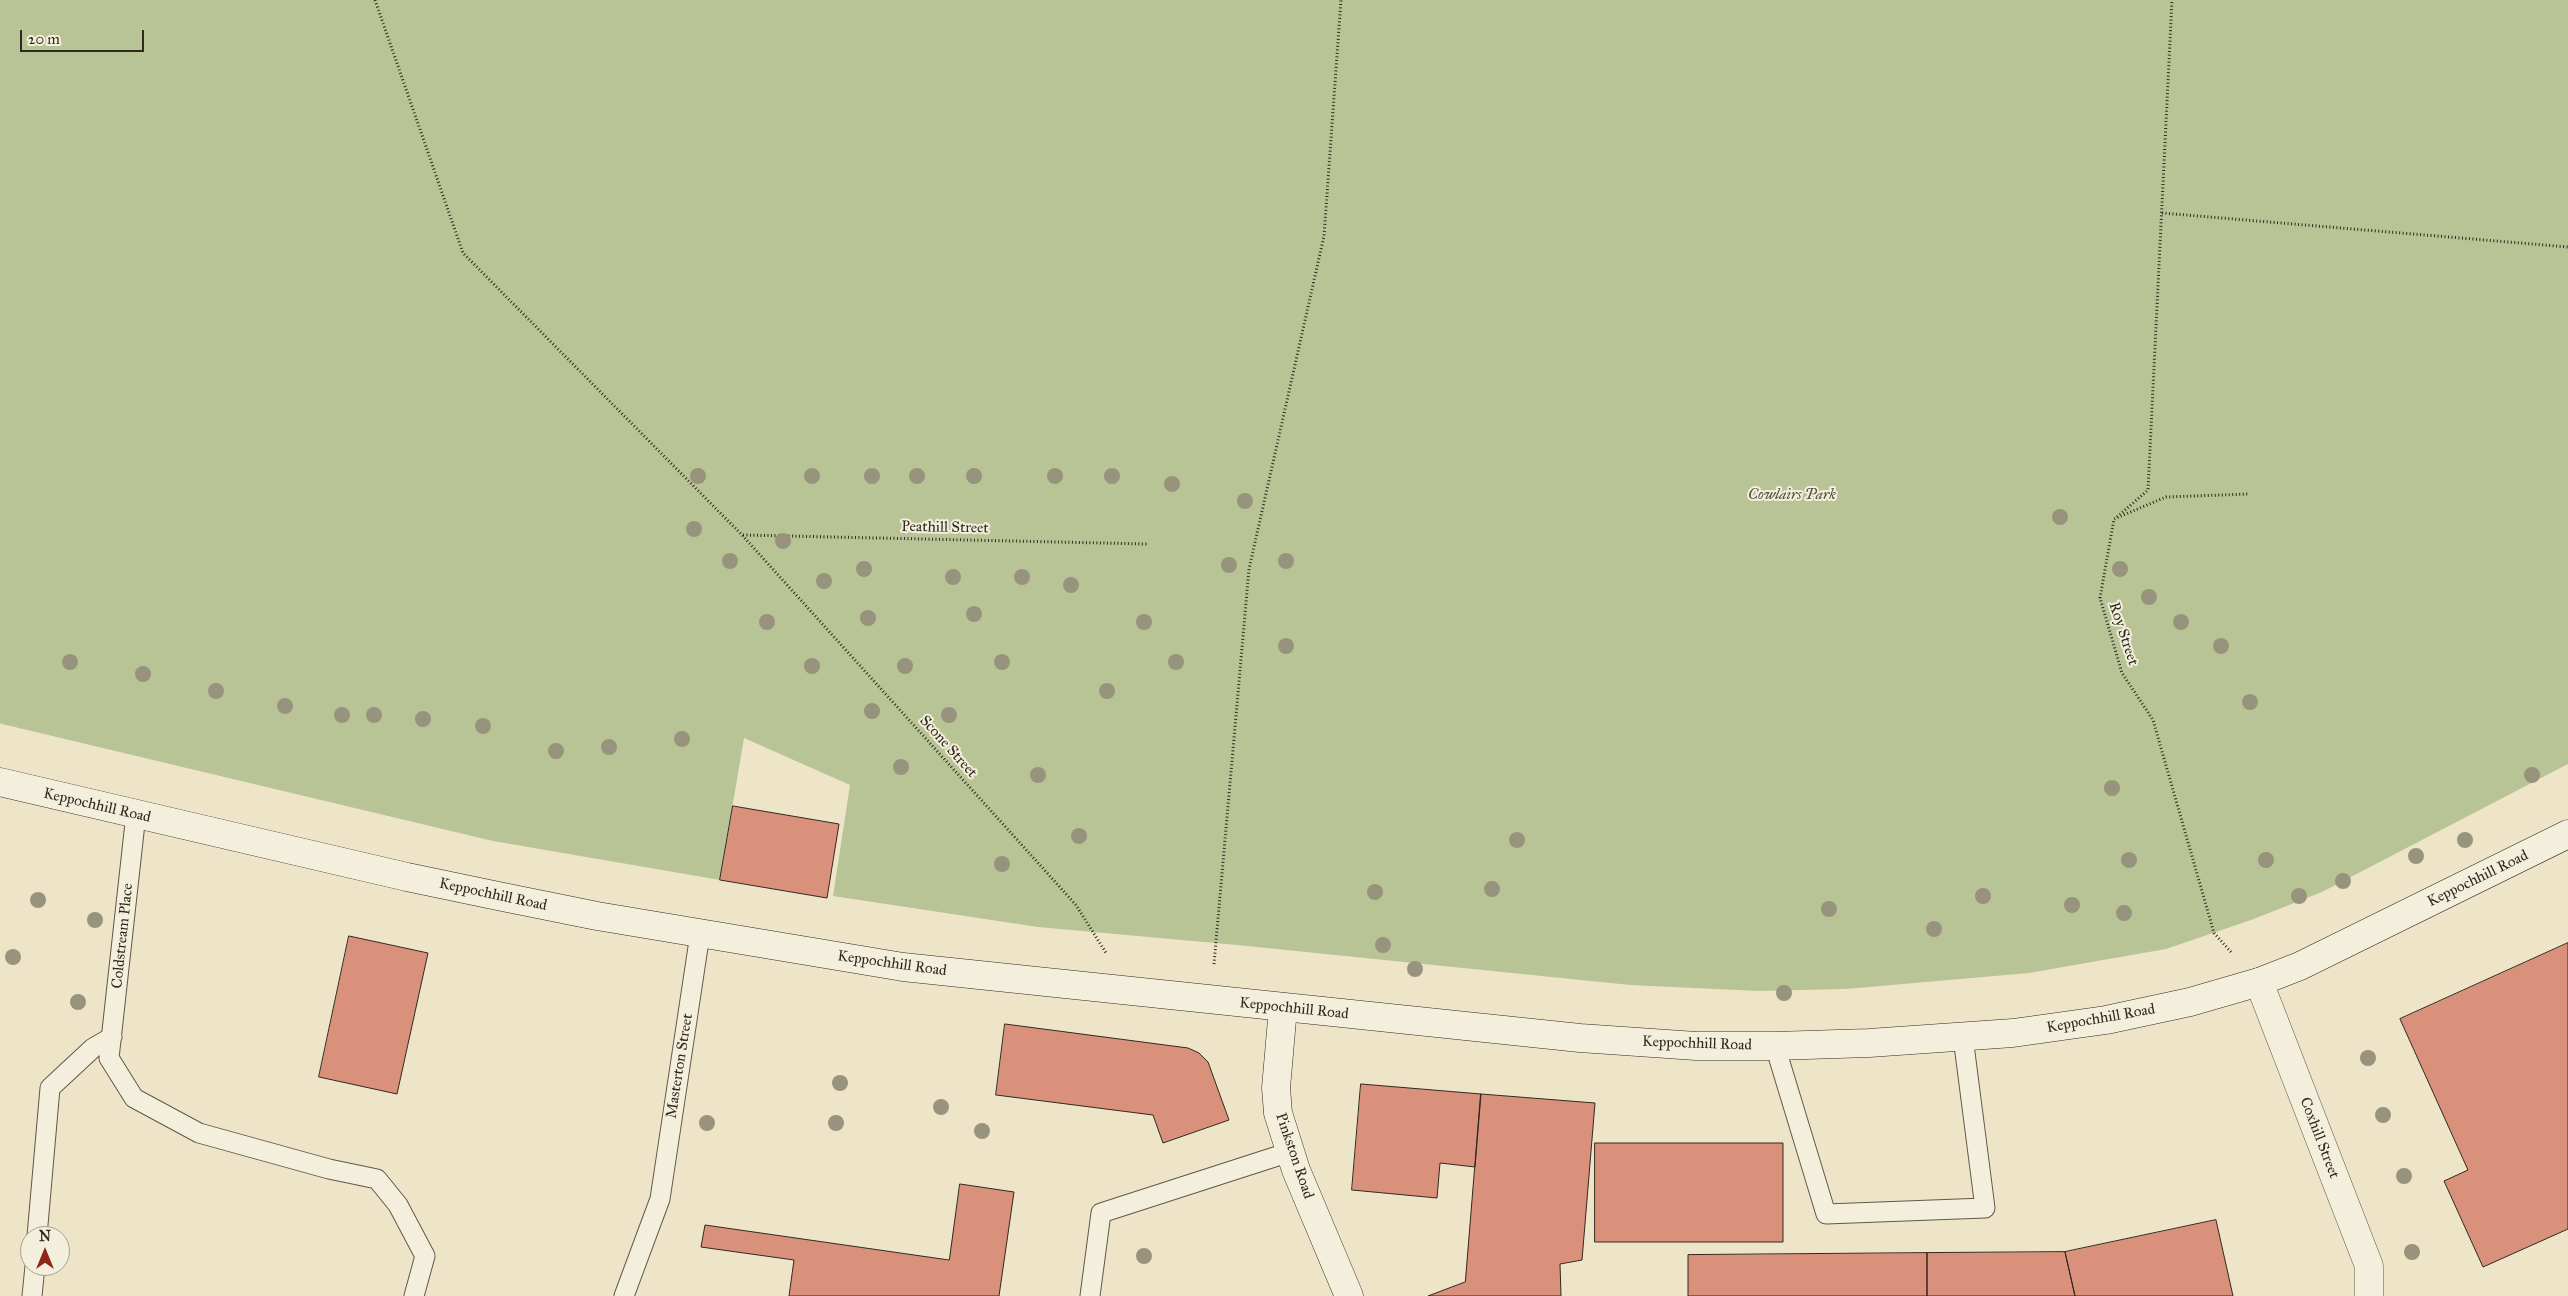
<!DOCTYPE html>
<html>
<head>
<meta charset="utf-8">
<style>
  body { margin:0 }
  #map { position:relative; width:2568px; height:1296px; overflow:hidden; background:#eee5c9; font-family:"IM FELL Great Primer",serif }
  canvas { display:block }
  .north { position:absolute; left:20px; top:1226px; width:50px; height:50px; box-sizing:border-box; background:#f4eedc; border:1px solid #a69f90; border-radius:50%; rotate:0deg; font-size:14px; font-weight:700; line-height:20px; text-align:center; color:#30291f }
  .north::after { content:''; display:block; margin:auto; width:18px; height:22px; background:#8f2418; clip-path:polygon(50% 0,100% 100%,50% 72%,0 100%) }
  .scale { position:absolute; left:20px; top:30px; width:124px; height:22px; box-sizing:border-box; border:2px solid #30291f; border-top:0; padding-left:6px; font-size:15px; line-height:18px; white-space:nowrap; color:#30291f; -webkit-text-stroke:4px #f4eedc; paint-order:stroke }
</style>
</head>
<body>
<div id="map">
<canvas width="2568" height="1296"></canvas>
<div class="north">N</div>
<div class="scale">20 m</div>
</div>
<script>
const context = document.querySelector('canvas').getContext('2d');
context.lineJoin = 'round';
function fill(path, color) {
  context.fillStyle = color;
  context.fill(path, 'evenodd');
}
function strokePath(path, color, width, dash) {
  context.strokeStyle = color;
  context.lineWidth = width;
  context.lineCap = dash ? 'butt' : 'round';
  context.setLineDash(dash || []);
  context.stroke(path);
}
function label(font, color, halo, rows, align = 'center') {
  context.font = font + ' "IM FELL Great Primer",serif';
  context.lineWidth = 4;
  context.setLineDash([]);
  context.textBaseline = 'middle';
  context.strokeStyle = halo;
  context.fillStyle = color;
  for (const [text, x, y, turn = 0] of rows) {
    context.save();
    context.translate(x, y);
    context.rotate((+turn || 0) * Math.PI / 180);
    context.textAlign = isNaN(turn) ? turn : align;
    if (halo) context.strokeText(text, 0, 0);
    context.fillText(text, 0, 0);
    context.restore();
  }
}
fill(new Path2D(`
  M0,0H2568V764L2322,892L2251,920L2166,949L2029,973L1846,989L1758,991L1630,985L1237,945L1038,927L833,896L850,785L744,738L720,880L493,841L2,724L0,723Z`), '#b9c496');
const building = new Path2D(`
  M733,806L839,824L827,898L720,880Z
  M349,936L428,953L397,1094L319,1077Z
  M2568,943V1229L2483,1267L2444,1181L2468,1170L2400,1019Z
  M1005,1024L1188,1048L1199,1053L1208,1062L1229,1120L1163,1143L1153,1115L996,1095Z
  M1361,1084L1481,1094L1475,1167L1440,1163L1437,1198L1352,1190Z
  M1481,1094L1595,1103L1582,1260L1560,1264L1561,1296H1428L1465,1282Z
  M1595,1143H1783V1242H1595Z
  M960,1184L1014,1192L999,1296H789L794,1260L701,1247L705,1225L949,1260Z
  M2216,1220L2233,1296H2075L2065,1252Z
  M2065,1252L2075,1296H1927V1253Z
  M1927,1253V1296H1688V1255Z`);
fill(building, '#d9917c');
strokePath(building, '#30291f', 1);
const lane = new Path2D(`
  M136,814L109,1058L134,1098L199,1133L329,1169L377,1179L398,1205L425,1256L414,1296
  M1775,1046L1826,1214L1985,1208L1963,1037
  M37,1236L50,1088L93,1048L112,1037
  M32,1296L35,1266
  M624,1296L660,1199L700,934
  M1090,1296L1101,1213L1290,1152`);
const street = new Path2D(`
  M2259,982L2369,1266V1296`);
const secondary = new Path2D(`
  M0,782L407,877L498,896L597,916L903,967L1580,1038L1696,1046H1775L1869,1043L2013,1033L2106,1020L2190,1002L2259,982L2300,966L2568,834
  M1283,1008L1276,1088L1278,1113L1296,1170L1349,1296`);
strokePath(lane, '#60584a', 21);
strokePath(street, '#60584a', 29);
strokePath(secondary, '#30291f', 29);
strokePath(new Path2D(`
  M375,0L463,253L742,535L1076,905L1106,953
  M2162,213L2568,247
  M2117,517L2148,490L2172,0
  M743,535L1147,544
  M2231,952L2214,933L2153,720L2122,673L2100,598L2114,519L2166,497L2249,494
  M1214,964L1249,569L1324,236L1341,0`), '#30291f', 3, [1, 2.5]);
strokePath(lane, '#f4eedc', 19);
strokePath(street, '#f4eedc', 28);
strokePath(secondary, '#f4eedc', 28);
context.fillStyle = '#98937c';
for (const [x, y] of [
  [698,476],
  [812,476],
  [872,476],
  [917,476],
  [974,476],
  [1055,476],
  [1112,476],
  [1172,484],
  [1245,501],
  [2060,517],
  [694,529],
  [783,541],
  [730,561],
  [1286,561],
  [1229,565],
  [864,569],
  [2120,569],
  [953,577],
  [1022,577],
  [824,581],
  [1071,585],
  [2149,597],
  [974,614],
  [868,618],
  [767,622],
  [1144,622],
  [2181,622],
  [1286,646],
  [2221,646],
  [70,662],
  [1002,662],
  [1176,662],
  [812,666],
  [905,666],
  [143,674],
  [216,691],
  [1107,691],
  [2250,702],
  [285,706],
  [872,711],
  [342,715],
  [374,715],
  [949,715],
  [423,719],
  [483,726],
  [682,739],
  [609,747],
  [556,751],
  [901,767],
  [1038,775],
  [2532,775],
  [2112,788],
  [1079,836],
  [1517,840],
  [2465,840],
  [2416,856],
  [2129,860],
  [2266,860],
  [1002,864],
  [2343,881],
  [1492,889],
  [1375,892],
  [1983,896],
  [2299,896],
  [38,900],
  [2072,905],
  [1829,909],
  [2124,913],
  [95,920],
  [1934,929],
  [1383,945],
  [13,957],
  [1415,969],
  [1784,993],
  [78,1002],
  [2368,1058],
  [840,1083],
  [941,1107],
  [2383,1115],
  [707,1123],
  [836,1123],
  [982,1131],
  [2404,1176],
  [2412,1252],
  [1144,1256]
]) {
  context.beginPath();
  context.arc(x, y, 8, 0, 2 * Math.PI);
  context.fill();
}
label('italic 15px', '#52503d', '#f4eedc', [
  ["Cowlairs Park",1792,495]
]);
label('15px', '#30291f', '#f4eedc', [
  ["Peathill Street",945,528,1],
  ["Roy Street",2123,634,72],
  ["Scone Street",948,747,48],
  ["Keppochhill Road",97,806,13],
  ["Keppochhill Road",2478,879,-26],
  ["Keppochhill Road",493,895,12],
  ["Coldstream Place",123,936,-84],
  ["Keppochhill Road",892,964,8],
  ["Keppochhill Road",1294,1009,6],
  ["Keppochhill Road",2101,1019,-10],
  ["Keppochhill Road",1697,1044,2],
  ["Masterton Street",680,1066,-81],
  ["Coxhill Street",2319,1138,69],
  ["Pinkston Road",1294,1156,71]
]);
</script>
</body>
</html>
